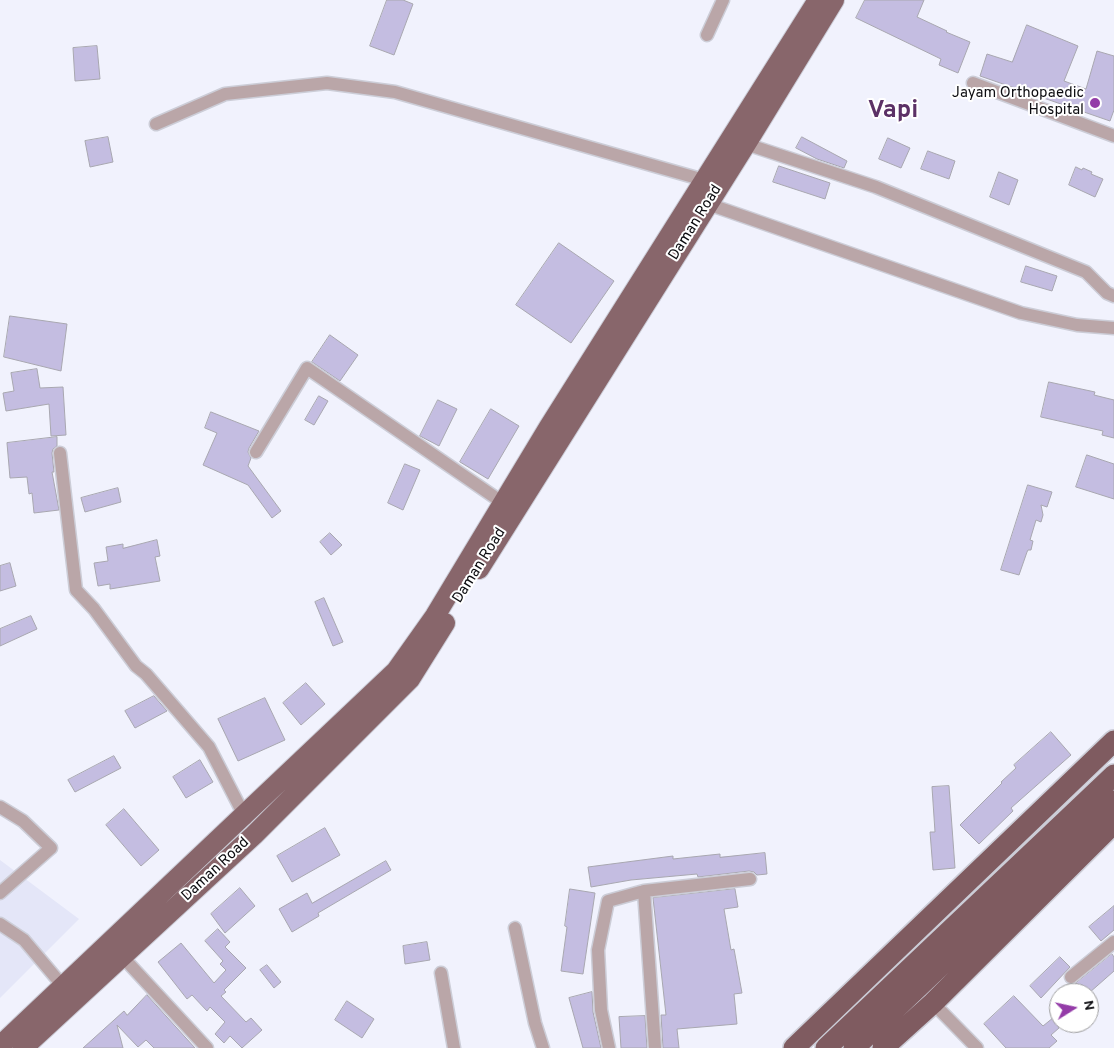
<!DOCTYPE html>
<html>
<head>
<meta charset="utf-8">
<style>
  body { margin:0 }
  #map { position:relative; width:1114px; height:1048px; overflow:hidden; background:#f1f2fd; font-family:Overpass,sans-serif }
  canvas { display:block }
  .north { position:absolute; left:1049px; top:983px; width:50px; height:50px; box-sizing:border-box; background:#fff; border:1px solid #9e9e9f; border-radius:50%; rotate:80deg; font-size:14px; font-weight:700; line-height:20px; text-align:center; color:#0c0c10 }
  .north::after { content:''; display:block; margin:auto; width:18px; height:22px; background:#943ca8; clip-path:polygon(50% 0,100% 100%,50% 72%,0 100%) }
</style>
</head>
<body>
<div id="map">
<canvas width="1114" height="1048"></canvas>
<div class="north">N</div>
</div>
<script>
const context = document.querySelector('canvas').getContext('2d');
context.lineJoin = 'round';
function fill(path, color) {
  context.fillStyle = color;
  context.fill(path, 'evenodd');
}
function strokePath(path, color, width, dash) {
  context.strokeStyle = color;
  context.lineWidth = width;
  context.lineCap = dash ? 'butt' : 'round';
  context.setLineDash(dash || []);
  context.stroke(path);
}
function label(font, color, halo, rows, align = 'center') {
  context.font = font + ' Overpass,sans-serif';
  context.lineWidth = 4;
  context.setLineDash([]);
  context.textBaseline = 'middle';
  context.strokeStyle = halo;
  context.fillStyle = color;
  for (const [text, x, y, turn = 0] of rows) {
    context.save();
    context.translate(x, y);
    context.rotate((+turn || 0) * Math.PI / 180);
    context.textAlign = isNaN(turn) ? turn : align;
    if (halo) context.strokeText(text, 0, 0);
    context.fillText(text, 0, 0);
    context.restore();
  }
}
fill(new Path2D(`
  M0,860L79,919L0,998Z`), '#e4e6f8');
const building = new Path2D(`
  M387,0H403L413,4L394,55L370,46Z
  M865,0H924L917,17L947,31L946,32L970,42L958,73L939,65L941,59L856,18Z
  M1027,25L1078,46L1064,81L1086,89L1097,51L1114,56V110L1110,121L980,76L987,54L1012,62Z
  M97,46L100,79L75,81L73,48Z
  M108,137L113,162L90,167L85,141Z
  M802,137L847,161L844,168L817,159L796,148Z
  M888,138L910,148L901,168L879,159Z
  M928,151L955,161L949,179L921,169Z
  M779,166L830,183L825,199L773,182Z
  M1076,167L1082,170L1083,168L1092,172L1091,174L1103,179L1095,197L1069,185Z
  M999,172L1018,180L1009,205L990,197Z
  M559,243L614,281L571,343L516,305Z
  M1026,266L1057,276L1052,291L1021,282Z
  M10,316L67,324L61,371L4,357Z
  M330,335L358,355L340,381L312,362Z
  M37,369L40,388L63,387L66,435L51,436L49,404L6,411L3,393L14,391L11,373Z
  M1049,382L1095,392L1094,395L1114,400V438L1102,435L1103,431L1041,417Z
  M319,396L328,401L314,425L305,420Z
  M438,400L457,409L439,446L420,436Z
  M491,409L519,426L488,479L460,462Z
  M211,412L259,431L249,448L248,452L251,458L248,466L281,511L272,518L248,485L203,465L217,433L205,428Z
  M57,437V446L53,449L52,453L54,472H52L59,510L34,513L32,493L29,494L27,477L10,478L7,443Z
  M1087,455L1114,464V499L1076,487Z
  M405,464L420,470L403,510L388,503Z
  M1028,485L1052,492L1047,507L1041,505L1043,515L1041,522L1036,520L1030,540L1033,541L1031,550H1028L1027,552L1019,575L1001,570Z
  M118,488L121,502L85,512L81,498Z
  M330,533L342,545L331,555L320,542Z
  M157,540L160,556L155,557L160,581L110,589V584L98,586L94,563L108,561L106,547L123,544V548Z
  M10,563L16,586L0,591V566Z
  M324,598L343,642L333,646L315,602Z
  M31,616L37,629L0,646V629Z
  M306,683L325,704L301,725L283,703Z
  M154,696L167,711L135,728L125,711Z
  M265,698L285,740L238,761L218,719Z
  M1051,732L1071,755L1011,808L1013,811L979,844L960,825L1002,783L1001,782L1016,768L1014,765Z
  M114,756L121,768L75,792L68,780Z
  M200,760L213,782L186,798L173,777Z
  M949,786L955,868L933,870L930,832H935L932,787Z
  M124,809L159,850L141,866L106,825Z
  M325,828L340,855L292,882L277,856Z
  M765,853L767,874L757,875L754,872L749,871L698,877L697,874L631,880L591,887L588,867L673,856V859L720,854V857Z
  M386,861L391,870L318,913L319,916L292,932L279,909L307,893L312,903Z
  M240,888L255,906L225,933L211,914Z
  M570,889L595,893L583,974L561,971L567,927L565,926Z
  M735,889L738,907L724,909L731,950L734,949L742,993L734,994L737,1024L677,1029L679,1048H663L661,1015H666L653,898Z
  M1114,906V930L1101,941L1089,927Z
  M218,929L230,942L225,947L246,968L224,990L226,992L221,996L246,1022L251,1018L262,1030L242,1048L230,1036L224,1043L215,1034L225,1022L210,1007L207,1011L192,995L187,999L158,962L181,943L214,983L226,970L220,964L223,961L205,941Z
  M427,942L430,960L405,964L403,946Z
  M1112,954L1114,957V971L1089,993H1083L1075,984Z
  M1060,957L1070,967L1041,998L1030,986Z
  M267,965L281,982L274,988L260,970Z
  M592,992L593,1012L601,1048H583L569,998Z
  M147,995L195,1048H154L146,1040L138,1047L117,1025L123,1048H83L124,1011L127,1015Z
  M1014,996L1043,1026L1059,1013V1028L1051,1035L1057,1041L1049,1048H1006L984,1024Z
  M347,1001L374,1019L362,1038L335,1020Z
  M645,1016L647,1048H621L619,1017Z`);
fill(building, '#c4bde1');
strokePath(building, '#a8a7b0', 1);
const minor = new Path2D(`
  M707,35L723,0
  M973,83L1114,136
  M156,124L225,94L327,83L395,92L704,180L709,185
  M741,140L746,144L876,187L1086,272L1107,293L1114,296
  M708,204L1021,313L1077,325L1114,328
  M256,452L307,368L509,507
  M60,453L76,590L94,609L136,666L146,674L209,747L246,819
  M0,807L23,821L51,848L0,893
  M644,891L655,1048
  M0,924L24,940L67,991
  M515,928L535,1023L543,1048
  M119,953L207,1048
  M441,973L454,1048
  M1071,977L1114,942
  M933,1003L977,1048
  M609,1048L601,1010L598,950L608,901L644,891L750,879`);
const primary = new Path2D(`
  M479,569L746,144L834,0
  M0,1046L396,671L435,616L549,427L818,0
  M23,1048L254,835L410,679L445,623`);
const trunk = new Path2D(`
  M794,1048L1114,741
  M826,1048L1114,775
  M854,1048L1114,801
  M883,1048L933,1003L1114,823`);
strokePath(minor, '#cccdd7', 15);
strokePath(primary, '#cccdd7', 22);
strokePath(trunk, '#cccdd7', 24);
strokePath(minor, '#baa6a8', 12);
strokePath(primary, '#88666b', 20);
strokePath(trunk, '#7f5b60', 21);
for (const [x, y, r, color] of [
  [1095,103,6,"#943ca8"]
]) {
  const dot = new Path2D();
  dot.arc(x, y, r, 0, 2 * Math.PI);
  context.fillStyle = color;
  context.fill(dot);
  strokePath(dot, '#fff', 2);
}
label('15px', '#0c0c10', '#fff', [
  ["Jayam Orthopaedic",1084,94],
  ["Hospital",1084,111]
], 'right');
label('15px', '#0c0c10', '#fff', [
  ["Daman Road",696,223,-58],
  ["Daman Road",480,566,-58],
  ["Daman Road",216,870,-43]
]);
label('bold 25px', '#5c3166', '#fff', [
  ["Vapi",893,112]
]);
</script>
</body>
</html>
